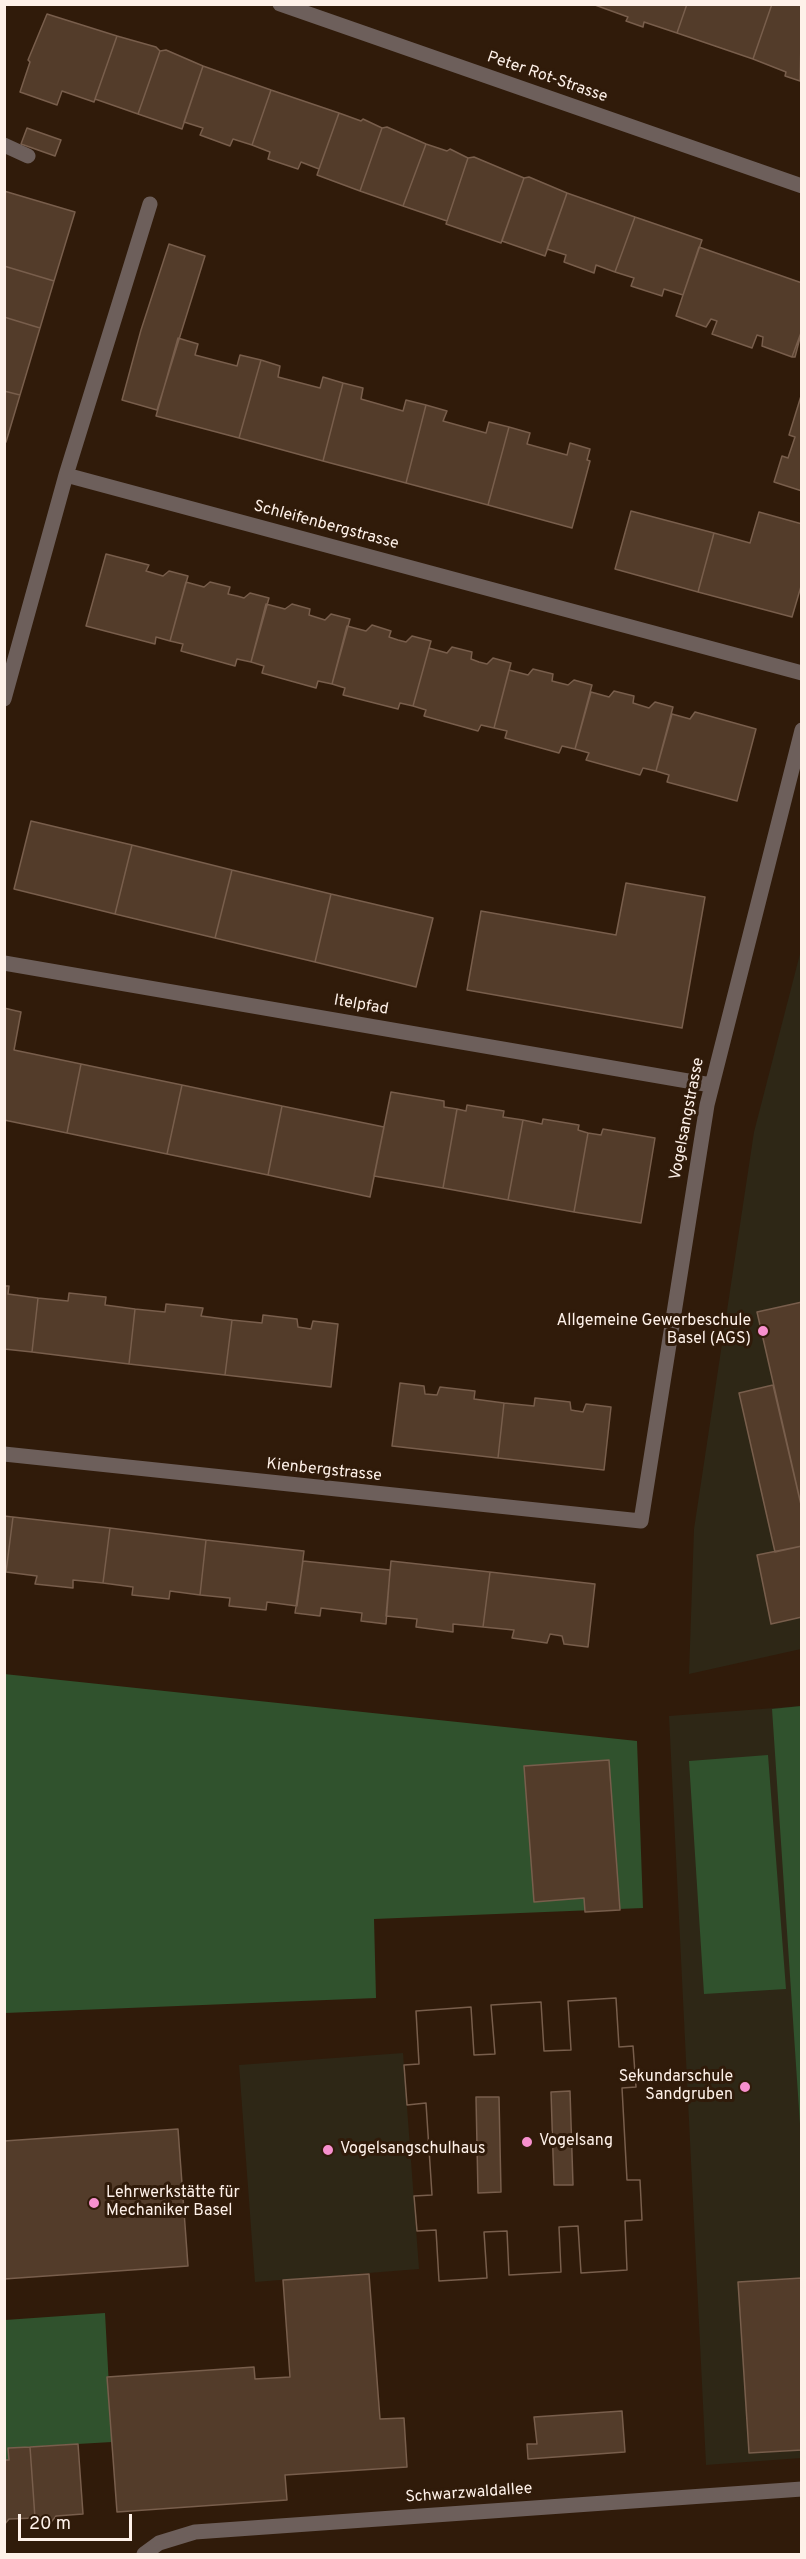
<!DOCTYPE html>
<html>
<head>
<meta charset="utf-8">
<style>
  body { margin:0 }
  #map { position:relative; width:806px; height:2559px; overflow:hidden; background:#301b0a; font-family:Overpass,sans-serif }
  canvas { display:block }
  .frame { position:absolute; inset:0; border:6px solid #fef1e9; pointer-events:none }
  .scale { position:absolute; left:18px; top:2514px; width:114px; height:27px; box-sizing:border-box; border:3px solid #fef1e9; border-top:0; padding-left:8px; font-size:18px; line-height:21px; white-space:nowrap; color:#fef1e9; -webkit-text-stroke:4px #301b0a; paint-order:stroke }
</style>
</head>
<body>
<div id="map">
<canvas width="806" height="2559"></canvas>
<div class="frame"></div>
<div class="scale">20 m</div>
</div>
<script>
const context = document.querySelector('canvas').getContext('2d');
context.lineJoin = 'round';
function fill(path, color) {
  context.fillStyle = color;
  context.fill(path, 'evenodd');
}
function strokePath(path, color, width, dash) {
  context.strokeStyle = color;
  context.lineWidth = width;
  context.lineCap = dash ? 'butt' : 'round';
  context.setLineDash(dash || []);
  context.stroke(path);
}
function label(font, color, halo, rows, align = 'center') {
  context.font = font + ' Overpass,sans-serif';
  context.lineWidth = 6;
  context.setLineDash([]);
  context.textBaseline = 'middle';
  context.strokeStyle = halo;
  context.fillStyle = color;
  for (const [text, x, y, turn = 0] of rows) {
    context.save();
    context.translate(x, y);
    context.rotate((+turn || 0) * Math.PI / 180);
    context.textAlign = isNaN(turn) ? turn : align;
    if (halo) context.strokeText(text, 0, 0);
    context.fillText(text, 0, 0);
    context.restore();
  }
}
fill(new Path2D(`
  M801,950V1649L689,1674L694,1529L754,1132Z
  M801,1706V2458L706,2465L669,1716Z
  M403,2053L419,2269L255,2282L239,2065Z`), '#2e2716');
fill(new Path2D(`
  M4,1674L637,1741L643,1908L374,1919L376,1998L5,2013Z
  M801,1706H802L801,2139L772,1709Z
  M768,1755L786,1989L704,1994L689,1761Z
  M105,2313L112,2442L9,2448V2460H5V2320Z`), '#30522d');
const building = new Path2D(`
  M687,4L677,33L644,22L643,27L626,21L628,17L595,5Z
  M687,4H772L753,59L677,33Z
  M772,4H802L800,81L785,76L786,72L753,59Z
  M47,14L117,36L94,102L62,91L57,105L20,92L30,62L28,60Z
  M117,36L156,47L160,51L138,114L95,99Z
  M166,50L203,66L182,129L138,114L160,51Z
  M203,66L271,90L252,145L233,139L230,146L200,135L203,128L184,122Z
  M271,90L339,113L319,169L301,162L298,169L268,159L270,152L252,145Z
  M339,113L361,121L363,119L382,128L360,191L317,175Z
  M387,127L426,144L403,206L360,191L382,128Z
  M27,128L61,140L55,156L21,144Z
  M426,144L447,151L450,149L468,158L447,221L403,206Z
  M474,157L524,178L501,243L446,224L468,158Z
  M529,177L567,193L545,256L502,241L524,178Z
  M4,191L75,212L54,281L4,266Z
  M567,193L635,217L615,272L596,265L594,273L564,262L566,255L547,249Z
  M635,217L702,240L683,295L664,289L662,296L631,286L634,278L615,272Z
  M169,244L205,256L157,410L122,400L141,330Z
  M699,247L802,283V330L792,357L762,346L763,337L757,335L752,348L712,334L717,321L711,319L706,327L676,316Z
  M4,266L54,281L40,328L4,317Z
  M4,317L40,328L20,395L4,391Z
  M802,330L795,357H792Z
  M178,338L198,344L195,355L237,366L240,355L261,360L239,438L156,416Z
  M261,360L280,366L278,377L320,388L323,377L343,383L323,461L239,438Z
  M343,383L363,388L361,399L403,411L406,400L426,405L406,483L323,461Z
  M4,391L20,395L6,442L4,441Z
  M801,396H802V491L774,482L782,456L788,458L795,437L789,435Z
  M426,405L447,411L443,421L486,433L489,422L509,427L488,505L406,483Z
  M509,427L530,433L527,444L567,455L570,443L590,449L587,460L590,461L572,528L488,505Z
  M631,511L714,533L698,592L615,569Z
  M759,512L802,524V583L792,617L698,592L714,533L750,543Z
  M106,554L149,565L146,571L163,576L169,571L188,576L170,641L156,637L155,644L86,626Z
  M186,582L204,587L210,582L230,587L228,594L237,596L244,598L250,593L269,598L251,662L237,659L235,666L181,651L183,644L170,641Z
  M266,604L285,609L292,604L310,609L309,615L325,620L331,614L350,619L332,684L318,681L316,688L262,673L264,666L251,662Z
  M372,625L391,631L389,637L398,640L406,642L412,636L431,641L413,706L400,703L398,709L343,695L345,688L332,684L347,626L366,631Z
  M452,647L472,652L471,659L479,662L487,664L493,658L511,663L494,728L481,725L478,731L424,716L426,710L413,706L429,648L447,653Z
  M533,669L553,674L552,681L568,685L574,680L592,685L575,749L562,746L559,753L505,738L507,731L494,728L509,670L528,675Z
  M614,691L634,696L633,703L649,708L655,702L673,707L656,771L643,768L640,775L586,760L589,753L575,749L591,692L609,697Z
  M695,712L756,729L737,801L667,782L669,775L656,771L672,714L690,719Z
  M31,821L132,845L115,914L14,889Z
  M132,845L232,870L215,938L115,914Z
  M232,870L331,894L315,962L215,938Z
  M626,883L705,897L682,1028L467,990L481,911L616,935Z
  M331,894L433,918L416,987L315,962Z
  M4,1008L21,1012L14,1050L81,1064L67,1133L4,1120Z
  M81,1064L182,1085L167,1154L67,1133Z
  M182,1085L282,1106L268,1175L167,1154Z
  M391,1092L444,1101V1107L457,1109L443,1188L374,1176Z
  M467,1105L504,1111L503,1117L523,1120L508,1200L443,1188L457,1109L466,1111Z
  M282,1106L384,1127L370,1197L268,1175Z
  M543,1119L579,1125L578,1130L588,1133L574,1212L508,1200L523,1120L542,1124Z
  M603,1129L655,1138L641,1223L574,1212L588,1133L601,1135Z
  M4,1286H9L8,1294L38,1298L32,1352L4,1349Z
  M69,1293L106,1297L105,1305L135,1309L129,1364L32,1352L38,1298L68,1301Z
  M802,1302V1509L757,1312Z
  M166,1304L203,1308L201,1316L232,1320L225,1375L129,1364L135,1309L165,1312Z
  M263,1315L297,1319L298,1327L311,1329L313,1321L338,1324L331,1387L225,1375L232,1320L262,1323Z
  M400,1383L424,1386L425,1394L437,1395L440,1387L475,1391L474,1399L504,1403L498,1458L392,1446Z
  M773,1385L802,1509V1546L775,1552L739,1393Z
  M535,1398L570,1402L571,1410L583,1412L586,1404L611,1407L604,1470L498,1458L504,1403L534,1406Z
  M4,1516L13,1517L6,1572H4Z
  M13,1517L110,1528L103,1583L73,1580V1588L35,1584L37,1576L6,1572Z
  M110,1528L206,1540L200,1595L170,1591L169,1599L132,1595L133,1587L103,1583Z
  M206,1540L304,1551L297,1606L267,1602L266,1610L229,1606L230,1598L200,1595Z
  M802,1546V1617L771,1624L757,1555Z
  M303,1561L390,1570L386,1624L361,1621L362,1613L321,1608L320,1616L295,1613Z
  M391,1561L490,1572L483,1627L453,1624V1632L416,1627L417,1619L386,1616Z
  M490,1572L595,1584L588,1647L564,1644L562,1636L550,1634L547,1643L512,1638L514,1630L483,1627Z
  M609,1760L620,1910L585,1912L584,1898L534,1902L524,1766Z
  M616,1998L619,2047L633,2046L636,2087L622,2088L627,2180H640L642,2220L625,2221L627,2270L581,2273L578,2226L559,2227L561,2272L509,2275L507,2231L484,2232L487,2278L439,2281L436,2230L417,2231L414,2196L432,2195L426,2103L407,2105L404,2065L419,2064L416,2011L471,2007L474,2055L495,2054L491,2005L541,2002L544,2051L571,2050L568,2001ZM570,2091L573,2185H554L551,2092ZM476,2097H499L501,2192L478,2193Z
  M616,1998L619,2047L633,2046L636,2087L622,2088L627,2180H640L642,2220L625,2221L627,2270L581,2273L578,2226L559,2227L561,2272L509,2275L507,2231L484,2232L487,2278L439,2281L436,2230L417,2231L414,2196L432,2195L426,2103L407,2105L404,2065L419,2064L416,2011L471,2007L474,2055L495,2054L491,2005L541,2002L544,2051L571,2050L568,2001Z
  M178,2129L188,2266L4,2279V2141Z
  M369,2274L380,2419L404,2418L407,2467L285,2475L287,2500L117,2512L107,2377L254,2367L255,2379L290,2377L283,2280Z
  M802,2278V2450L749,2453L738,2282Z
  M622,2411L625,2452L528,2459L527,2444H537L534,2417Z
  M78,2444L83,2514L56,2516L52,2521L42,2522L35,2518L30,2447Z
  M30,2447L35,2518L9,2519L4,2525V2460H9L8,2448Z`);
fill(building, '#533c2a');
strokePath(building, '#785e4c', 1.5);
strokePath(new Path2D(`
  M280,4L802,186
  M4,145L28,156
  M66,475L802,673
  M4,699L66,475L150,204
  M4,963L711,1085
  M4,1454L641,1521L707,1105L802,730
  M144,2554L159,2543L195,2532L802,2489`), '#6d5f5b', 15);
for (const [x, y, r, color] of [
  [763,1331,6,"#f790ce"],
  [745,2087,6,"#f790ce"],
  [527,2142,6,"#f790ce"],
  [328,2150,6,"#f790ce"],
  [94,2203,6,"#f790ce"]
]) {
  const dot = new Path2D();
  dot.arc(x, y, r, 0, 2 * Math.PI);
  context.fillStyle = color;
  context.fill(dot);
  strokePath(dot, '#301b0a', 2);
}
label('16px', '#fef1e9', '#301b0a', [
  ["Peter Rot-Strasse",547,78,19],
  ["Schleifenbergstrasse",326,526,15],
  ["Itelpfad",361,1006,10],
  ["Vogelsangstrasse",688,1119,-79],
  ["Kienbergstrasse",324,1471,6],
  ["Schwarzwaldallee",469,2494,-4]
]);
label('16px', '#fef1e9', '#301b0a', [
  ["Allgemeine Gewerbeschule",751,1322,"right"],
  ["Basel (AGS)",751,1340,"right"],
  ["Sekundarschule",733,2078,"right"],
  ["Sandgruben",733,2096,"right"],
  ["Vogelsang",539,2142],
  ["Vogelsangschulhaus",340,2150],
  ["Lehrwerkstätte für",106,2194],
  ["Mechaniker Basel",106,2212]
], 'left');
</script>
</body>
</html>
